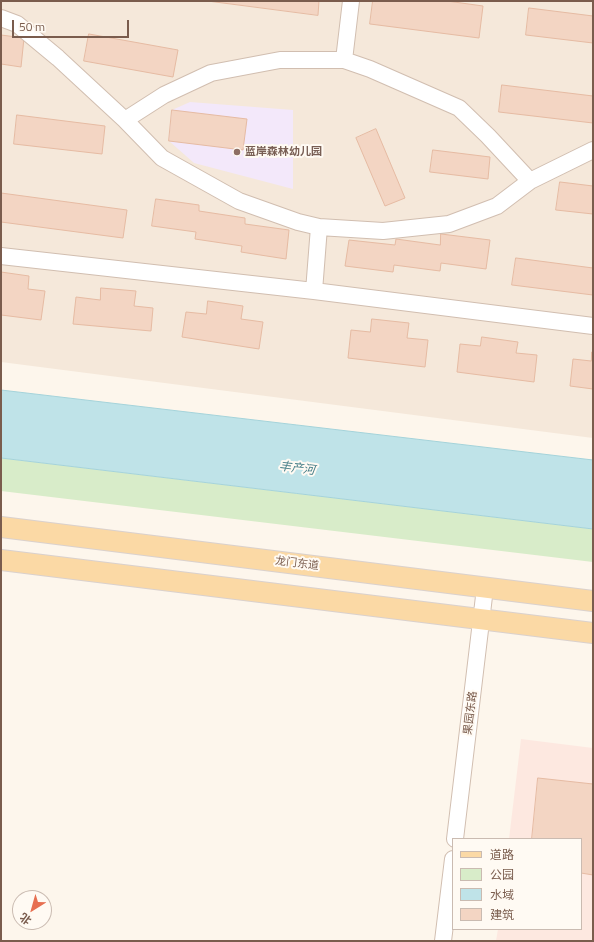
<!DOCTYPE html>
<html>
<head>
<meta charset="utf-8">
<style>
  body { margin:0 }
  #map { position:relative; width:594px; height:942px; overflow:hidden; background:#fdf6ec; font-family:"Titillium Web","Noto Sans SC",sans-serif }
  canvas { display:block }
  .frame { position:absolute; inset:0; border:2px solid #7a5c4d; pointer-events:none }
  .legend { position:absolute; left:452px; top:838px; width:130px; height:92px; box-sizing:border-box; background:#fffaf3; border:1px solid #cabbb1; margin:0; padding:5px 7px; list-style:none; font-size:12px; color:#7a5c4d }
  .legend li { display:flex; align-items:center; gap:8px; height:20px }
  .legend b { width:20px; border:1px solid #cabbb1 }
  .north { position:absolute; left:12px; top:890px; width:40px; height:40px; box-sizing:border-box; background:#fffaf3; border:1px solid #cabbb1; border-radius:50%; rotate:217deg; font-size:11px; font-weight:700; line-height:16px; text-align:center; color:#7a5c4d }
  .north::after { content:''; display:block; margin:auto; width:14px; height:18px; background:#e76f51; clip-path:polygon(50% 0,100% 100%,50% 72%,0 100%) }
  .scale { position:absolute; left:12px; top:20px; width:117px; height:18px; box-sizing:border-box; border:2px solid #7a5c4d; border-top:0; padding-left:5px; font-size:12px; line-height:14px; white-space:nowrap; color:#7a5c4d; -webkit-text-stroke:3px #fffaf3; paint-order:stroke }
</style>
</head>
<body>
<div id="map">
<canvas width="594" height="942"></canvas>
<div class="frame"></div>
<ul class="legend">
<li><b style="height:5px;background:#fbd9a5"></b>道路</li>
<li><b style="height:11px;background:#d8ecc9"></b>公园</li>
<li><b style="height:11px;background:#bfe3e8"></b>水域</li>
<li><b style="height:11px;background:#f3d5c3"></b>建筑</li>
</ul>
<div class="north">北</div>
<div class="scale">50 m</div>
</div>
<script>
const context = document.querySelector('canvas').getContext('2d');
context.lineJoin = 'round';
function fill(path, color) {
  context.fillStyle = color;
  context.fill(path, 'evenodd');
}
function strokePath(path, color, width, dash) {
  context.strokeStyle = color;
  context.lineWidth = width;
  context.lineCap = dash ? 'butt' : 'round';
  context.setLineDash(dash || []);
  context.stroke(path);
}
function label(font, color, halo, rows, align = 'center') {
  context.font = font + ' "Titillium Web","Noto Sans SC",sans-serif';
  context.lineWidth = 4;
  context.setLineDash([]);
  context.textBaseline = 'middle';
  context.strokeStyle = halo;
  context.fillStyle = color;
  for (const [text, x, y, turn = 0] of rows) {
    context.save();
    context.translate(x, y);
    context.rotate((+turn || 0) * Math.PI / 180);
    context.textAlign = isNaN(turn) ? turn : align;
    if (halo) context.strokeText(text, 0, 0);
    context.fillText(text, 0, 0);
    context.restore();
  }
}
fill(new Path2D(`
  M1,1H593V438L1,362Z`), '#f5e8da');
fill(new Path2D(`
  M521,739L593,748V941H496L498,929H581V839H509Z`), '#fde8e0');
fill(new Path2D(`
  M190,102L293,110V189L194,163L169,141L172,110Z`), '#f3e8fa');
fill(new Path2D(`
  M1,458L593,529V562L1,491Z`), '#d8ecc9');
const water = new Path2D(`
  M1,390L593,460V529L1,458Z`);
fill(water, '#bfe3e8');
strokePath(water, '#a5d3da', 1);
const building = new Path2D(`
  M208,1H319L318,15Z
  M373,1H447L483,6L479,38L370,24Z
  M529,8L593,16V43L526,35Z
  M89,34L178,50L173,77L84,61Z
  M1,35L24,38L21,67L1,64Z
  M502,85L593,96V123L499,112Z
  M172,110L247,119L243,150L169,141Z
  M17,115L105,126L102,154L14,144Z
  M376,129L405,198L385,206L356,138Z
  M433,150L490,157L488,179L430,172Z
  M560,182L593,186V214L556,210Z
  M1,193L127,210L123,238L1,222Z
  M156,199L199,205V211L245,218V224L289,230L286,259L241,252L242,246L195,239L196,232L152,226Z
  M441,234L490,240L486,269L441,263L440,271L394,265L393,272L345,266L349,240L395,245L396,239L440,245Z
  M516,258L593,268V295L512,285Z
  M1,272L29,276L28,289L45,291L41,320L1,315Z
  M101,288L136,291L134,306L153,308L151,331L73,324L76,297L100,300Z
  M208,301L243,306L241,319L263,322L259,349L182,337L186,312L206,314Z
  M372,319L409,323L407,338L428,340L425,367L348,358L351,330L370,332Z
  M482,337L518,342L516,353L537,355L534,382L457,372L460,344L480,346Z
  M592,352H593V389L570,386L573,359L591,361Z
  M538,778L593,784V875L581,873V839H532Z`);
fill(building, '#f3d5c3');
strokePath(building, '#e6bba3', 1);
const minor = new Path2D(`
  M1,18L17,24L58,58L125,120
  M280,60H344L370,69L459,108L488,136L530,181L497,206L449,224L383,231L319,227L298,222L239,201L162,158L125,120L164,95L211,73Z
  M344,60L351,1
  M530,181L593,150
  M1,256L314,291L593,326
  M314,291L319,227
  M455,839L485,588
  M443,941L453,859`);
const major = new Path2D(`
  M1,527L593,601
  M1,560L593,633`);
strokePath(minor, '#d1beb0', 18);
strokePath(major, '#dad1cd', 22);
strokePath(minor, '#fff', 16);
strokePath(major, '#fbd9a5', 20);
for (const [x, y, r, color] of [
  [237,152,4,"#8d6e63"]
]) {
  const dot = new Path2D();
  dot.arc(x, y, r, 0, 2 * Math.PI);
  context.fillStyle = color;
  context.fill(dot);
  strokePath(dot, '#fffaf3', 1.5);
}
label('bold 11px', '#785e54', '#fffaf3', [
  ["蓝岸森林幼儿园",245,152]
], 'left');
label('11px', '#7a5c4d', '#fffaf3', [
  ["龙门东道",297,564,7],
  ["果园东路",471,713,-83]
]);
label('italic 12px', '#437c86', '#fffaf3', [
  ["丰产河",297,469,7]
]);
</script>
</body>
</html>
